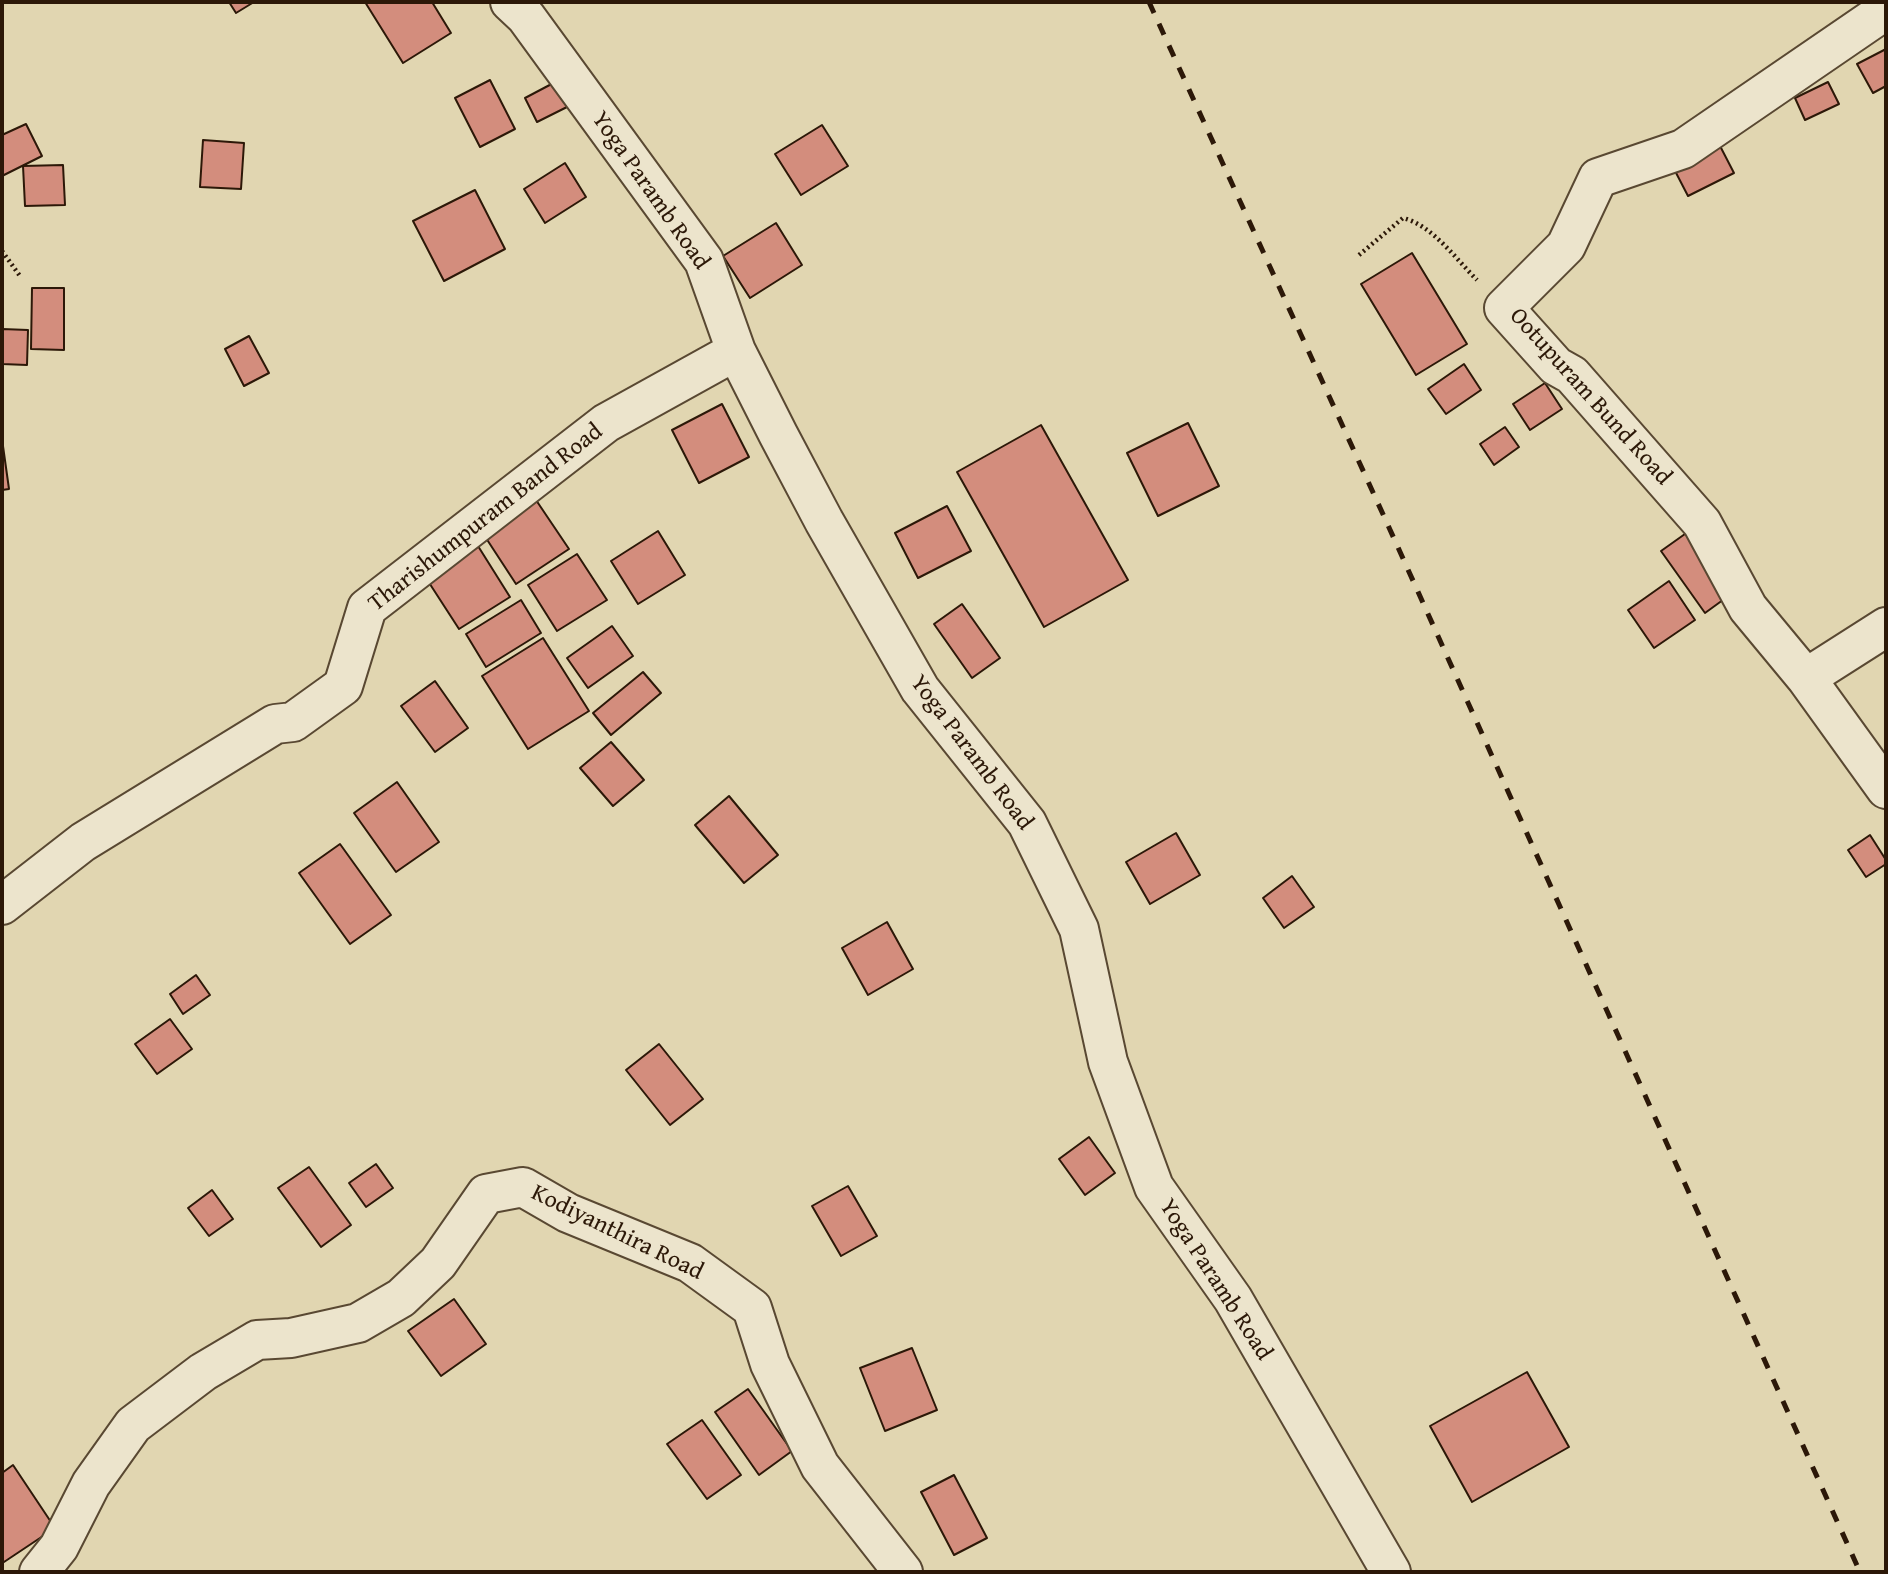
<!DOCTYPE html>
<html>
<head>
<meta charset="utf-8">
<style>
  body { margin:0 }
  #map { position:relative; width:1888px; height:1574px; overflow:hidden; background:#e1d6b1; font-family:"Gentium Book Plus",serif }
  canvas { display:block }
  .frame { position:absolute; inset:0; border:4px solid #2c1808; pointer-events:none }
</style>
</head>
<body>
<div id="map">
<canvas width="1888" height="1574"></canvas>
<div class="frame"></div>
</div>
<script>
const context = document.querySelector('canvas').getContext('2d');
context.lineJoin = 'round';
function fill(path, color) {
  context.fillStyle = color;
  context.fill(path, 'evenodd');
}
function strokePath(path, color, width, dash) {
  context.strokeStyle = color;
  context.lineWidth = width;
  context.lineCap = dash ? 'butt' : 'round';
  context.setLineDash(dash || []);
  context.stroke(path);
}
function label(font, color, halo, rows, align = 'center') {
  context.font = font + ' "Gentium Book Plus",serif';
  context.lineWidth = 5;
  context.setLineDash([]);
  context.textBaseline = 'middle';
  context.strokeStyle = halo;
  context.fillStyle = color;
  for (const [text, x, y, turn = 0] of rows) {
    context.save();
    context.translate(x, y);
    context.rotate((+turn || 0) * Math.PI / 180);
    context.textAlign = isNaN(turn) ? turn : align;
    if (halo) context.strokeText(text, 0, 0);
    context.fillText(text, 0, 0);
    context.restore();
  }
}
const building = new Path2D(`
  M229,2H254L236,13Z
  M365,2H432L451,33L403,63Z
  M1886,49V86L1873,93L1857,64Z
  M561,79L573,104L537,122L525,98Z
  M490,80L515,129L480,147L455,98Z
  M1828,82L1839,104L1805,120L1795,98Z
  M26,124L42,156L2,176V135Z
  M822,125L848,166L801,195L775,154Z
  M203,140L244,143L241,189L200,187Z
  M1719,144L1734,173L1688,196L1673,167Z
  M565,163L586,197L545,223L524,189Z
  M63,165L65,205L25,206L23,166Z
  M475,190L505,249L444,281L413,221Z
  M776,223L802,265L750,298L723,256Z
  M1412,253L1467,344L1416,375L1361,284Z
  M32,288H64V350L31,349Z
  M2,329L28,330L27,365L2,364Z
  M249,336L269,373L244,386L225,349Z
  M1464,364L1481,390L1446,414L1428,389Z
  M1545,383L1562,409L1530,430L1513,404Z
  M722,404L749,457L699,483L672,430Z
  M1188,423L1219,486L1158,516L1127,453Z
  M1041,425L1128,580L1044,627L957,472Z
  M1505,427L1519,447L1494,465L1480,444Z
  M2,439L9,489L2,490Z
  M536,500L569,549L516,584L484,535Z
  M947,506L971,551L918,578L895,533Z
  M1692,529L1727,597L1705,613L1661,551Z
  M658,531L685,575L638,604L611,561Z
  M478,546L510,597L459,629L426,578Z
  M577,554L607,600L557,631L528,585Z
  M1669,581L1695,620L1654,648L1628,610Z
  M521,600L541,633L486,667L466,634Z
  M962,604L1000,658L972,678L934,624Z
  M612,626L633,656L588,688L567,658Z
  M543,638L589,711L528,749L482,676Z
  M643,672L661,693L611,735L593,713Z
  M435,681L468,728L435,752L401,706Z
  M611,742L644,780L613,806L580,768Z
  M397,782L439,842L396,872L354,813Z
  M729,796L778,855L744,883L695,825Z
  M1176,833L1200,875L1150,904L1126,862Z
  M1870,835L1886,860V864L1866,877L1848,850Z
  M340,844L391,915L350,944L299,873Z
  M1292,876L1314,907L1284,928L1263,898Z
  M887,922L913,969L868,995L842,948Z
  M196,975L210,995L183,1014L170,994Z
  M170,1019L192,1049L157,1074L135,1044Z
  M659,1044L703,1099L670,1125L626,1070Z
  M1089,1137L1115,1173L1085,1195L1059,1159Z
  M376,1164L393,1188L366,1207L349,1183Z
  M309,1167L351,1225L321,1247L278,1188Z
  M848,1186L877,1236L841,1256L812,1206Z
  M212,1190L233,1219L209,1236L188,1208Z
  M454,1299L486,1344L441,1376L408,1331Z
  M912,1348L937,1410L885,1431L860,1368Z
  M1527,1372L1569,1447L1472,1502L1430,1426Z
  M748,1389L792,1451L759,1475L715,1412Z
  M702,1420L741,1475L707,1499L667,1444Z
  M13,1465L55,1528L4,1562L2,1559V1473Z
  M954,1475L987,1538L954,1555L921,1492Z`);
fill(building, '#d38d7d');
strokePath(building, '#2c1808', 2);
const minor = new Path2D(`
  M510,2L526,17L704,261L736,351L778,434L824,521L920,689L1027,823L1079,929L1108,1062L1154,1187L1233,1299L1391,1572
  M1886,10L1683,149L1598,178L1566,246L1504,308L1556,366L1572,375L1702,523L1748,608L1806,678L1886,789
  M1806,678L1886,627
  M2,905L83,842L275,724L293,722L343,686L367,608L606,423L736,351
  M39,1572L59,1547L91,1484L133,1425L203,1372L257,1340L291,1338L358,1323L401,1298L438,1263L486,1194L523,1187L568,1213L690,1263L752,1308L770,1364L820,1466L903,1572`);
strokePath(minor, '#594832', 42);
strokePath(new Path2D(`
  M2,251L20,276
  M1359,255L1403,218C1432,225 1456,259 1477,280`), '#2c1808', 4.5, [2, 3.5]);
strokePath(minor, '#ece4cc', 38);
strokePath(new Path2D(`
  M1149,2L1387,523L1860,1572`), '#2c1808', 5, [12, 12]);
label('24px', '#2c1808', '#ece4cc', [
  ["Yoga Paramb Road",650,191,55],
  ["Ootupuram Bund Road",1590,397,48],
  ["Tharishumpuram Band Road",486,518,-38],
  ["Yoga Paramb Road",971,753,53],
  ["Kodiyanthira Road",617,1233,26],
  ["Yoga Paramb Road",1215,1280,57]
]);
</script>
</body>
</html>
